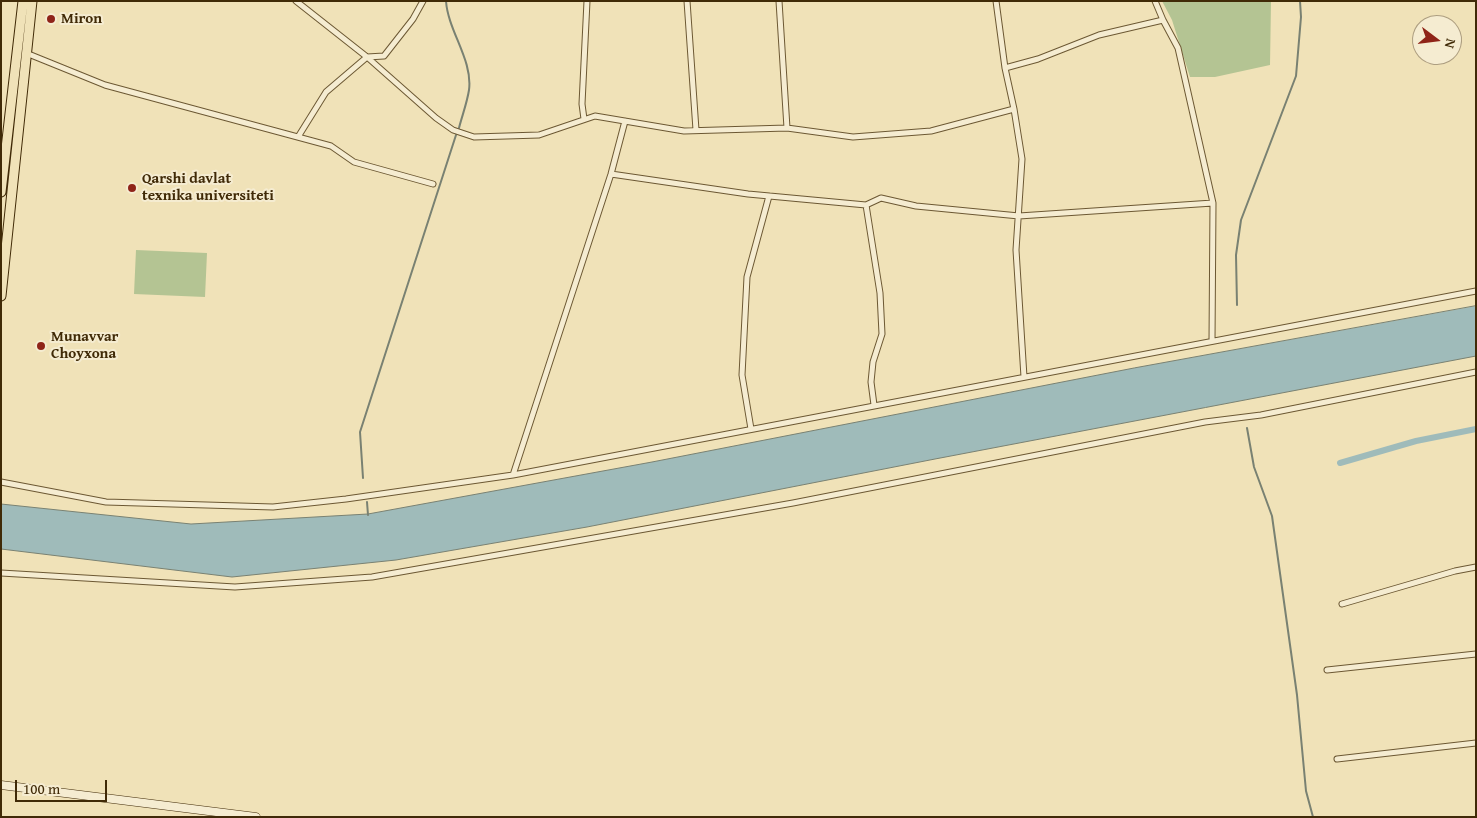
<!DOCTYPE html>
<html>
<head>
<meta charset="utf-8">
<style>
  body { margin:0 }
  #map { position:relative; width:1477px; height:818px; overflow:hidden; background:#f0e2b8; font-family:"Gentium Book Plus",serif }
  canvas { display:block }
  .frame { position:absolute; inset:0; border:2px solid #402a07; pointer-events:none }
  .north { position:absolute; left:1412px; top:15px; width:50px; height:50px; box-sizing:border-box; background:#f5ecd1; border:1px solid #ad9e80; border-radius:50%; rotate:105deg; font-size:14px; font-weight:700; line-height:20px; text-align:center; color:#402a07 }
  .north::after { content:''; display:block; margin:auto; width:18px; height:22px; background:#8f2418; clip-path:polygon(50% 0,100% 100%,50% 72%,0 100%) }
  .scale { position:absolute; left:15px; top:780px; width:92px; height:22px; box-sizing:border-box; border:2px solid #402a07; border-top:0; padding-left:6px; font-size:15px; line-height:18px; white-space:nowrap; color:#402a07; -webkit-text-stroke:4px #f5ecd1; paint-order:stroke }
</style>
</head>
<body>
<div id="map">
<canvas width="1477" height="818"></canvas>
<div class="frame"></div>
<div class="north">N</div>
<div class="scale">100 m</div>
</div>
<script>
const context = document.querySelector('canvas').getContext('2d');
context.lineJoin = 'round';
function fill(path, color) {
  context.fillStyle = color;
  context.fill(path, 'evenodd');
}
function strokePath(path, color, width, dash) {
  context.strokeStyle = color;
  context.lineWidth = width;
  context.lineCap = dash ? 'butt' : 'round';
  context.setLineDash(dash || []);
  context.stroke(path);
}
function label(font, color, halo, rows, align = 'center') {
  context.font = font + ' "Gentium Book Plus",serif';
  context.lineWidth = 4;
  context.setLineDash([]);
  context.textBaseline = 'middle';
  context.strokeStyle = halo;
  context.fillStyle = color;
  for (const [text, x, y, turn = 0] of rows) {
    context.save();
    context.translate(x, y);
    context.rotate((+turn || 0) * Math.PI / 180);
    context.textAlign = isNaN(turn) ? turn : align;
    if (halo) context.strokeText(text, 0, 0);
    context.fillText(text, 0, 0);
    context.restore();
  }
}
fill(new Path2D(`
  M1162,1H1271L1270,65L1215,77H1190L1172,20Z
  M136,250L207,253L205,297L134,294Z`), '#b4c493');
const water = new Path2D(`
  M1476,306V356L935,459L587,527L396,560L232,577L1,549V504L191,524L368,514L652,462L1134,368Z`);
fill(water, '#9fbbba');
strokePath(water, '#798172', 1);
strokePath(new Path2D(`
  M446,1C448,31 473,60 469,90C467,103 462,116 459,128
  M1237,305L1236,255L1241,220L1296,76L1301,17L1300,1
  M1247,428L1254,467L1272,516L1297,695L1306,791L1313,817
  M363,478L360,432L456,135
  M367,502L368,515`), '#798172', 2);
strokePath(new Path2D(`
  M1340,463L1416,441L1476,429`), '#9fbbba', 6);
const minor = new Path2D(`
  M296,1L367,57L436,118L453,130L474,137L539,135L595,116L684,131L787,128L853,137L931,131L1014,109
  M687,1L696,130
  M779,1L787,128
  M996,1L1005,68L1014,109L1022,159L1016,250L1024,377
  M1155,1L1163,20L1178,48L1213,203L1212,341
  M26,53L105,85L331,146L354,162L433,184
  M1005,68L1038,59L1099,35L1163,20
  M584,119L582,104L587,1
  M298,137L326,92L367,57L384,56L413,19L423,1
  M611,174L748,194L866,205L881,198L916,206L1019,216L1213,203
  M866,205L880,293L882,334L873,362L871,382L874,405
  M751,429L742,375L747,277L769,196
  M513,475L611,174L625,121
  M1,482L106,502L273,507L346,499L513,475L1476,291
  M1,573L235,587L372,577L793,503L1205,422L1261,415L1476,372
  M1342,604L1455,571L1476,567
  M1327,670L1476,654
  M1337,759L1476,743`);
const secondary = new Path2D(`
  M1,785L256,817`);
const primary = new Path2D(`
  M1,192L23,1
  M1,296L32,1`);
strokePath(minor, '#6c5833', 7);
strokePath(secondary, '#402a07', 9);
strokePath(primary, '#402a07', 11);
strokePath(minor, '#f5ecd1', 5);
strokePath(secondary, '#f5ecd1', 8);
strokePath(primary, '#f0e2b8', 9);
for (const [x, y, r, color] of [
  [51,19,5,"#8f2418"],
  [132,188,5,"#8f2418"],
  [41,346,5,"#8f2418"]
]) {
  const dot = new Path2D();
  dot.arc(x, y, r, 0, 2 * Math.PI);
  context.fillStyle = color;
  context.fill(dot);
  strokePath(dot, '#f5ecd1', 2);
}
label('bold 15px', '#402a07', '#f5ecd1', [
  ["Miron",61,19],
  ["Qarshi davlat",142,179],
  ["texnika universiteti",142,196],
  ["Munavvar",51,337],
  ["Choyxona",51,354]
], 'left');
</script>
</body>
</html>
